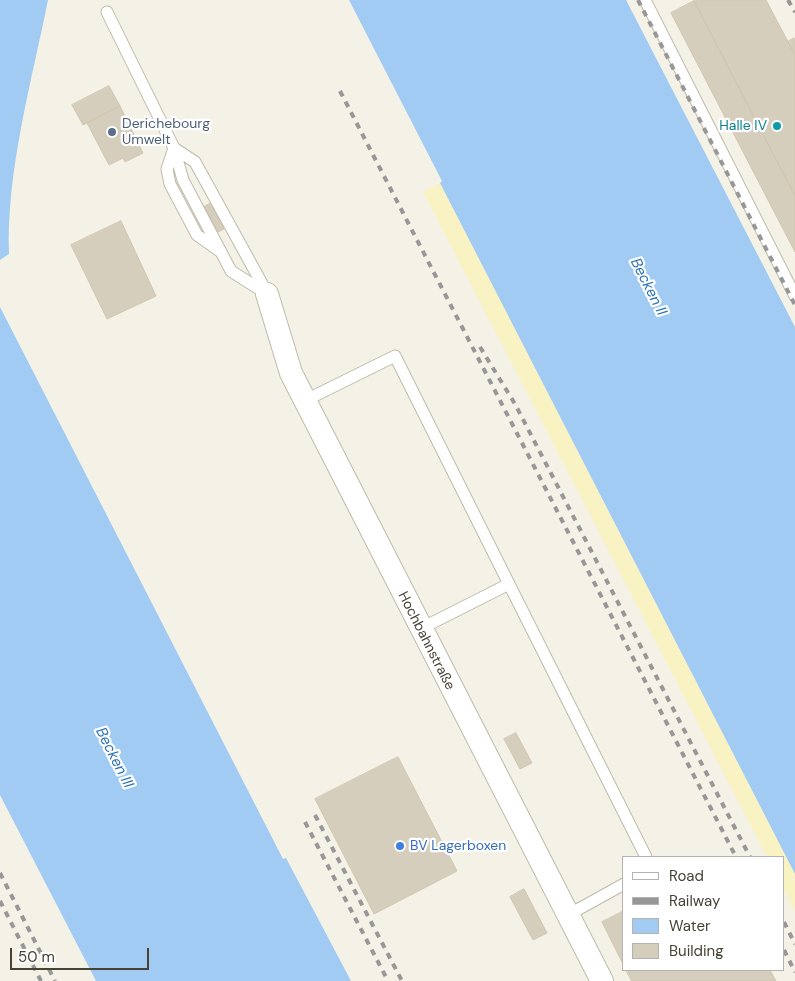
<!DOCTYPE html>
<html>
<head>
<meta charset="utf-8">
<style>
  body { margin:0 }
  #map { position:relative; width:795px; height:981px; overflow:hidden; background:#f4f1e7; font-family:"DM Sans",sans-serif }
  canvas { display:block }
  .legend { position:absolute; left:622px; top:856px; width:162px; height:115px; box-sizing:border-box; background:#fff; border:1px solid #b5b3af; margin:0; padding:6px 9px; list-style:none; font-size:15px; color:#474236 }
  .legend li { display:flex; align-items:center; gap:10px; height:25px }
  .legend b { width:25px; border:1px solid #b5b3af }
  .scale { position:absolute; left:10px; top:948px; width:139px; height:22px; box-sizing:border-box; border:2px solid #474236; border-top:0; padding-left:6px; font-size:15px; line-height:18px; white-space:nowrap; color:#474236; -webkit-text-stroke:4px #fff; paint-order:stroke }
</style>
</head>
<body>
<div id="map">
<canvas width="795" height="981"></canvas>
<ul class="legend">
<li><b style="height:6px;background:#fff"></b>Road</li>
<li><b style="height:6px;background:#979797"></b>Railway</li>
<li><b style="height:14px;background:#a2cbf3"></b>Water</li>
<li><b style="height:14px;background:#d6cebc"></b>Building</li>
</ul>
<div class="scale">50 m</div>
</div>
<script>
const context = document.querySelector('canvas').getContext('2d');
context.lineJoin = 'round';
function fill(path, color) {
  context.fillStyle = color;
  context.fill(path, 'evenodd');
}
function strokePath(path, color, width, dash) {
  context.strokeStyle = color;
  context.lineWidth = width;
  context.lineCap = dash ? 'butt' : 'round';
  context.setLineDash(dash || []);
  context.stroke(path);
}
function label(font, color, halo, rows, align = 'center') {
  context.font = font + ' "DM Sans",sans-serif';
  context.lineWidth = 4.5;
  context.setLineDash([]);
  context.textBaseline = 'middle';
  context.strokeStyle = halo;
  context.fillStyle = color;
  for (const [text, x, y, turn = 0] of rows) {
    context.save();
    context.translate(x, y);
    context.rotate((+turn || 0) * Math.PI / 180);
    context.textAlign = isNaN(turn) ? turn : align;
    if (halo) context.strokeText(text, 0, 0);
    context.fillText(text, 0, 0);
    context.restore();
  }
}
fill(new Path2D(`
  M440,183L795,874V912L784,890V857H767L423,192Z`), '#f9f2c2');
fill(new Path2D(`
  M0,0H48C32,80 6,172 9,254L0,260Z
  M349,0H626L795,327V874L440,183L442,181Z
  M0,307L283,859L286,858L351,981H96L0,795Z`), '#a2cbf3');
const building = new Path2D(`
  M696,0H766L795,55V196L694,1Z
  M694,1L795,196V252L671,13Z
  M794,38L795,41V55L788,42Z
  M109,86L120,106L83,125L72,105Z
  M120,106L143,153L125,162L123,158L109,165L87,123Z
  M211,203L224,229L218,232L204,207Z
  M121,221L156,296L107,319L71,245Z
  M516,733L532,763L520,769L504,739Z
  M398,757L457,871L374,914L315,799Z
  M524,889L547,933L533,940L510,897Z
  M624,911V966L602,922Z
  M626,970H770L776,981H632Z`);
fill(building, '#d6cebc');
strokePath(building, '#d1c6af', 1);
const service = new Path2D(`
  M645,0L795,296
  M107,12L174,148L183,180L231,271L267,294
  M174,148L195,162L266,291
  M174,148L167,169L170,184L197,235L221,252
  M304,401L395,356L509,584
  M420,629L509,584L646,857
  M568,915L624,884`);
const minor = new Path2D(`
  M267,294L291,373L602,981`);
strokePath(service, '#c0baa9', 13);
strokePath(minor, '#c0baa9', 24);
strokePath(service, '#fff', 11);
strokePath(minor, '#fff', 22);
strokePath(new Path2D(`
  M638,0L795,305
  M788,0L795,12
  M340,91L736,857
  M480,347L515,404L750,857
  M315,815L402,981
  M305,822L388,981
  M0,873L55,981
  M0,901L41,981
  M784,922L795,944
  M784,950L795,972`), '#979797', 4, [6, 6]);
for (const [x, y, r, color] of [
  [777,126,5,"#0f9aa8"],
  [112,132,5,"#5c6f8a"],
  [400,846,5,"#3f7fe0"]
]) {
  const dot = new Path2D();
  dot.arc(x, y, r, 0, 2 * Math.PI);
  context.fillStyle = color;
  context.fill(dot);
  strokePath(dot, '#fff', 2);
}
label('14px', '#4e5e75', '#fff', [
  ["Derichebourg",122,124],
  ["Umwelt",122,140]
], 'left');
label('14px', '#0d838f', '#fff', [
  ["Halle IV",767,126]
], 'right');
label('14px', '#474236', '#fff', [
  ["Hochbahnstraße",426,641,63]
]);
label('14px', '#366cbe', '#fff', [
  ["BV Lagerboxen",410,846]
], 'left');
label('italic 15px', '#2b72b7', '#fff', [
  ["Becken II",648,287,63],
  ["Becken III",114,758,63]
]);
</script>
</body>
</html>
